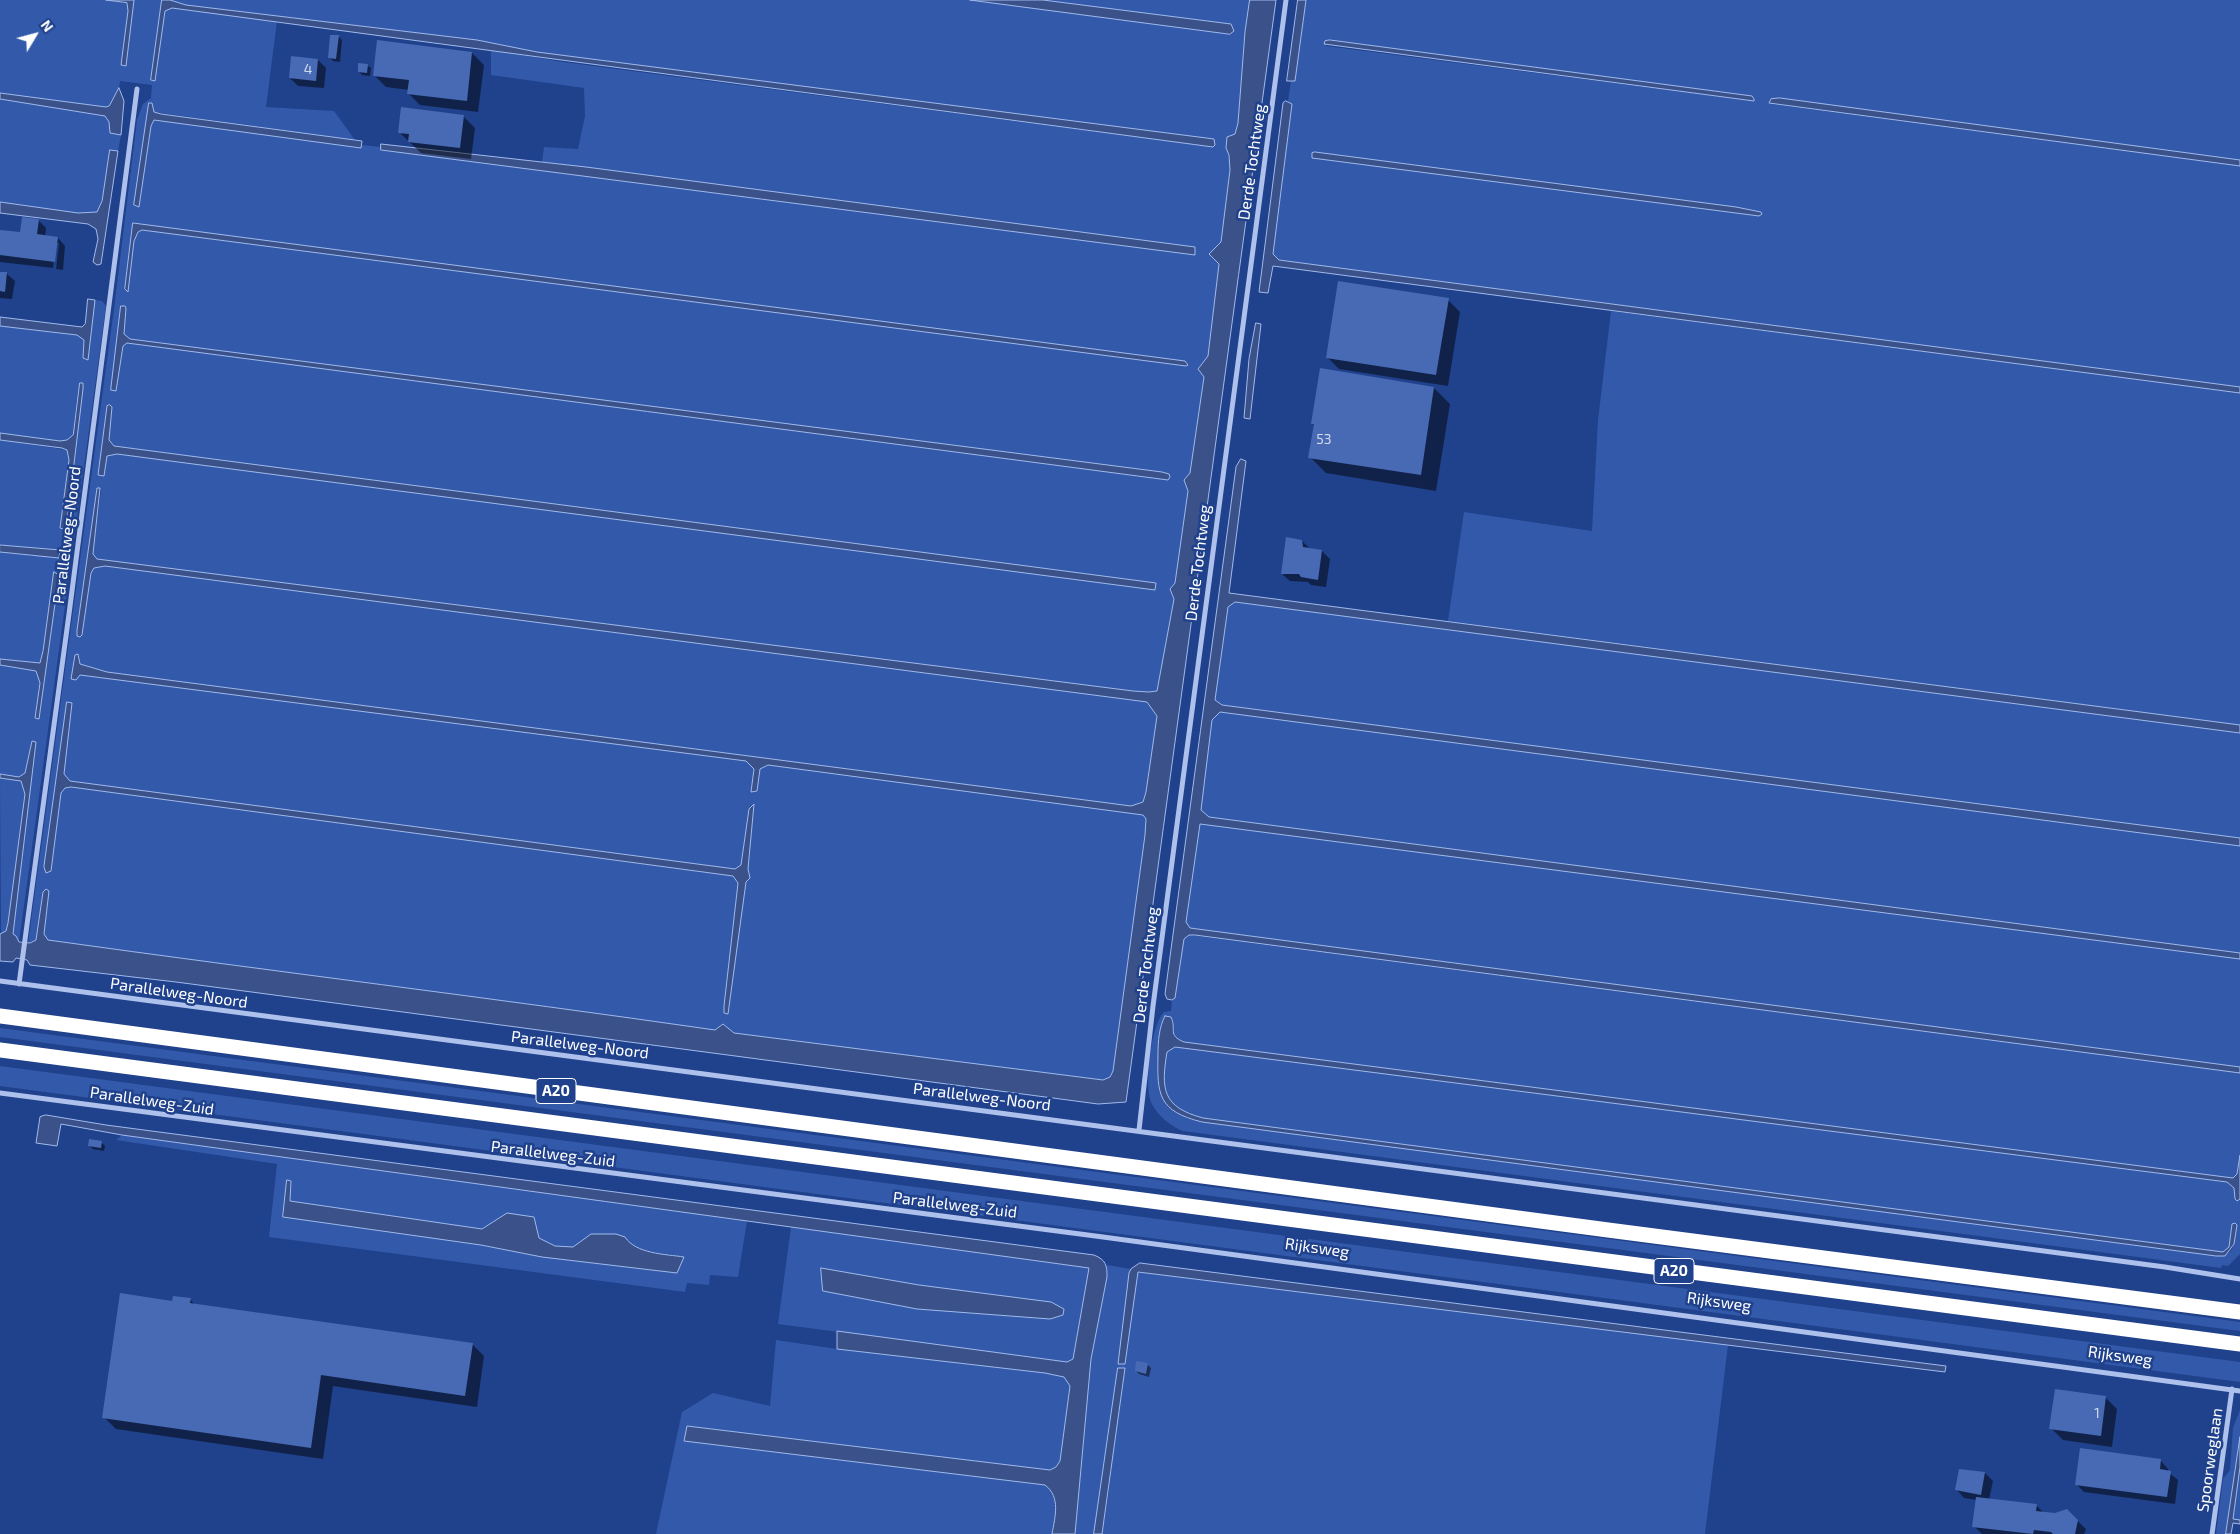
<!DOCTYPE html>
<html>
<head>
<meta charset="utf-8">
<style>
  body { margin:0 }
  #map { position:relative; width:2240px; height:1534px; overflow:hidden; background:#20418c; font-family:"Exo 2",sans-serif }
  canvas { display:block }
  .north { position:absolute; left:10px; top:10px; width:50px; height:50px; -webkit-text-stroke:4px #20418c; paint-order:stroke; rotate:53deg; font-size:14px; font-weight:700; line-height:20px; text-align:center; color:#fff }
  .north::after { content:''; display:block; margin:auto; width:18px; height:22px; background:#fff; clip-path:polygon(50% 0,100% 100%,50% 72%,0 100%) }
</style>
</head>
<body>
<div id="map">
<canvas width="2240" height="1534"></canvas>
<div class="north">N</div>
</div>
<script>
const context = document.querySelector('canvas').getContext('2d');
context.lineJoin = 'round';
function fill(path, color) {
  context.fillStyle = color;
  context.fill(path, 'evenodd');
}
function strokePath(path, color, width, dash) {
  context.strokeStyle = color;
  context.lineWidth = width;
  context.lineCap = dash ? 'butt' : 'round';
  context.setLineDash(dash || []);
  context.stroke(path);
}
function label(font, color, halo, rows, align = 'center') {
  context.font = font + ' "Exo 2",sans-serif';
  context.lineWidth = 5;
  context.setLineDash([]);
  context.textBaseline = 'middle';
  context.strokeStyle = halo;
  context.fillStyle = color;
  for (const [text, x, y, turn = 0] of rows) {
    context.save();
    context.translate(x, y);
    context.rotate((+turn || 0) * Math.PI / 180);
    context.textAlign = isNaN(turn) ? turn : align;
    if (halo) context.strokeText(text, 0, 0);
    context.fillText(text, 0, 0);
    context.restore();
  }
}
fill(new Path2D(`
  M0,0H106L127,3L128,11L121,65L125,66L134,0H162L151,80H155L165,11L172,8L277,21L266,107L334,111L355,140L154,112L134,206L139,207L151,126L154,120L361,147V145L381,147V150L1195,255V247L542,162L544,147L578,149L585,116L584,88L491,75V50L563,62L1213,147L1215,141L537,52L477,40L186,5L170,0H970L1230,34L1231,24L1043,0H1250L1245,32L1238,123L1235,134L1227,138C1226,148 1230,157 1230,168C1230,193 1224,218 1221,242L1215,251L1210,252L1219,264L1208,356L1198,369L1204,377L1190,473L1184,480L1188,490L1175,583L1170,589L1174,599L1157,691L1149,692L1133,691L97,559L93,554L101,490L97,488L77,630V636L80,637L82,635L91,573L94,568L105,566L1147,702L1157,716L1146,792L1143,802L1131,806L107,672L80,664L78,654L75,655L76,680L80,675L747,761L754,769L751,791H757L760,769L767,765L1143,815L1146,819L1145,835L1113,1071L1110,1077L1103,1080L733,1033L723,1024L715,1030C493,998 270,971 48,940L44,934L48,903L46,889L43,892L36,940L28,943L114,309L137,120L143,104L151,98L152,85L120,81L119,88C113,94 114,104 106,107L0,93ZM133,223L140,225L1186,366L142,230L138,232L134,241L128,292L125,289ZM126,308L124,334L130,339L1169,474L1167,480L127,343L123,346L116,391ZM110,405L112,408L109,440L114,446L1156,583L117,454L107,456L104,475H98L107,406ZM72,703L64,774L70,781L735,869L741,865L749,809L754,804L748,869L750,878L746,881L724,1006L738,883L733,876L71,787L65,788L61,793L51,871Z
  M1306,0H2240V160L1780,99L1771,104L2240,166V387L1279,260L1273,255L1292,104L1288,101L1291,81H1295ZM1330,40L1752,96L1754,99L1753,101L1326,46L1325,41ZM1315,152L1736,207L1760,212L1762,214L1759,216L1312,158Z
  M0,99L105,116L109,122L110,133L121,135L118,151L110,150L102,201L97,212L78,213L0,202Z
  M95,300L102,301L106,306L19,942L16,936L13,935L15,911L36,742L32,741L25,773L19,777L0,774V665L36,671L40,683L35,717L39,719L59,575L54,573L43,651L40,663L0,659V552L34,556L60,550L0,545V440L67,450L69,460L60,528L66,530L75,454L78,387L73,435L67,440L60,441L0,433V326L77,335L84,340L83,358L88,359Z
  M1611,311L2240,393V725L1448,621L1464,512L1592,531L1598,420Z
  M1235,602L2240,733V838L1222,705L1215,700L1228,606Z
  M1220,712L2240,846V953L1209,817L1200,811L1212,720Z
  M0,778L21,781L25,794L8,923L6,931L1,935Z
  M1200,824L2240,959V1067L1190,928L1186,923Z
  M1189,935L2240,1073V1155L2237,1174L2233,1178L1184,1042C1167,1035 1177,1030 1171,1017H1165L1157,1067L1159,1091L1186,1118L1202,1122L2216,1256C2236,1256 2235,1241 2237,1225L2232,1224L2229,1247L2223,1252L1203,1118C1162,1107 1161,1089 1167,1052L1175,1047L2227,1182L2234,1188L2237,1201L2240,1199V1254L2228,1266L2222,1265L2221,1268L1183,1131C1170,1126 1154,1113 1150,1099C1145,1082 1151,1024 1164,1012L1171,1011L1172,1000L1175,997L1184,939Z
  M0,1028L2240,1322V1331L0,1037Z
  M0,1066L2240,1362V1382L0,1086Z
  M122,1135L747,1221L738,1277L710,1275L709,1285L687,1283L685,1292L269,1237L277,1164L116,1140ZM287,1181H291L290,1201L482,1229L507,1213L539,1238L555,1246L573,1247L591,1234L625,1237C636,1255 665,1252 683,1257L677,1273L542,1257L481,1245L283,1217Z
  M791,1227L1089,1268L1073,1359L1067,1362L778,1324ZM821,1269L1064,1309L1063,1315L917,1309Z
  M1107,1265L1131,1269L1125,1364L1137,1272L1728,1345L1705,1534H1102L1109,1490L1118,1368L1094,1534H1075L1091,1359L1107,1277Z
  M776,1340L837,1349L1045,1373L1064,1377L1070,1386L1060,1461L1056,1467L1050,1470L688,1426L684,1441L1045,1485C1061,1497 1055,1517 1052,1534H656L682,1412L713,1393L770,1406Z
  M2240,1410V1437L2226,1534H2216L2223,1479L2230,1470L2233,1428Z
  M2240,1467V1520L2233,1519Z`), '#335aaa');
const water = new Path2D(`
  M106,0H134L126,66L121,65L128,11L127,3Z
  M162,0H170L186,5L477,40L537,52L1214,139L1215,145L1213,147L172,8L165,11L155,81L151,80Z
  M970,0H1043L1231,24L1234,31L1230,34Z
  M1250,0H1276L1126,1102L1098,1104L176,982L30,965L27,960L16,958L13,962L0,961V934L6,931L8,923L25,794L21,781L0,778V774L19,777L25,773L32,741L36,742L13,934L16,936L19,942L30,943L36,940L43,892L46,889L49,891L44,934L48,940C270,971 493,998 715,1030L723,1024L734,1033L1103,1080L1110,1077L1113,1071L1145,835L1146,819L1143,815L768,765L760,769L757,791L751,792L754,769L746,761L80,675L76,680L71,679L75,655L78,654L80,664L107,672L1131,806L1143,802L1146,792L1157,716L1147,702L105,566L94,568L91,573L82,635L80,637L77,636V630L97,488H100L93,554L97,559L1133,691L1149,692L1157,691L1174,599L1170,589L1175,583L1188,491L1184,480L1190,473L1204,377L1198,369L1208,356L1219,264L1209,254L1221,242L1230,170L1229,155L1226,148L1227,137L1235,134L1238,123L1245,32Z
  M1298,0H1306L1295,81H1287Z
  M1330,40L1752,96L1754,99V101L1324,44L1325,41Z
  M119,88L124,101L121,135L110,133L109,122L105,116L0,99V93L106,107L109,106Z
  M1780,98L2240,160V166L1769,103L1771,99Z
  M1286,101L1292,104L1273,254L1279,260L2240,387V393L1273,266L1268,293L1259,292L1283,103Z
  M149,103H152L154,112L161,114L362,141L361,148L154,120L151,126L139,207L134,205Z
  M381,144L586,167L1195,247V255L381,150Z
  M110,150L118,151L101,264L97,265L93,262L98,239L96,229L88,224L0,213V202L78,213L97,212L102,201Z
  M1315,152L1736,207L1761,212L1762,214L1759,216L1312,158V153Z
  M133,223L1185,361L1188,365L1186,366L142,230L138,232L134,241L128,292L125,289Z
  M88,299L95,300L88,360L83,358L84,340L77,335L0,326V317L82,327L85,324Z
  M121,306H125L126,308L124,334L130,339L1162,472L1169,474L1170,477L1168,480L127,343L123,346L116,391L111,390Z
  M1256,323L1261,324L1250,419L1244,418L1249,359Z
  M80,383H83V389L66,530L60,528L69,460L67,450L62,448L0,440V433L60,441L67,440L73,435Z
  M110,405L112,407L109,440L114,446L1156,583L1155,590L117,454L107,456L104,476L98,475L107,406Z
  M1241,459L1246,461L1229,593L2240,725V733L1235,602L1228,607L1215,700L1222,705L2240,838V846L1220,712L1212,720L1201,810L1209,817L2240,953V959L1200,824L1186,922L1190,928L2240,1067V1073L1195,935H1189L1184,939L1175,998L1172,1000L1167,999L1165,994L1236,467Z
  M0,545L60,550L59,558L0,552Z
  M54,572L59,575L39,719L35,718L40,683L36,671L0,665V659L40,663L43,651Z
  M67,702L72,703L64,774L70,781L735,869L741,865L749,809L754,804L748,869L750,878L746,882L728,1014L724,1013V1006L738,883L733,876L71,787L65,788L61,793L51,871L46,873L44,867Z
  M1165,1016L1171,1017C1177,1030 1167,1035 1184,1042L2233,1178L2237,1174L2240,1155V1199L2237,1201L2235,1199L2234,1188L2227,1182L1175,1047L1167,1052C1161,1089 1162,1107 1203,1118L2223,1252L2229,1247L2232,1224L2235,1223L2237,1225L2234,1244L2225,1256H2216L1202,1122C1158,1111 1157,1095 1158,1054C1158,1042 1159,1027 1165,1016Z
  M46,1115L106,1125L1094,1255C1106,1260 1107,1265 1107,1277L1091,1359L1075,1534H1052C1055,1517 1061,1497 1045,1485L684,1441L687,1426L1050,1470L1056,1467L1060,1461L1070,1386L1064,1377L1045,1373L837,1349V1331L1067,1362L1073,1359L1089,1268L122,1135L61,1124L57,1146L36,1143L40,1117Z
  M287,1180L291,1181L290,1201L482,1229L507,1213L534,1217L539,1238L555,1246L573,1247L591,1234H616L625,1237C636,1254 665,1254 684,1257L677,1273L542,1257L481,1245L283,1217Z
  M1140,1263L1946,1366L1945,1372L1138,1272L1125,1364H1118L1129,1273L1131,1269Z
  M821,1268L919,1285L1051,1302L1064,1309L1063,1315L1050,1319L917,1309L823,1291Z
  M1118,1368H1125L1102,1534H1094Z
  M2240,1437V1467L2233,1519L2240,1520V1524L2233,1523L2231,1534H2226Z`);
fill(water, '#3a5289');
strokePath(water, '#a1baed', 1);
fill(new Path2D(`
  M338,36L342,40L340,62L333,61L329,57Z
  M472,53L484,65L478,112L420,105L408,93L409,90L386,87L374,75Z
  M318,60L326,68L324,88L298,86L290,78Z
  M367,65L371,68L370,76L362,75L359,71Z
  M463,116L475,128L471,159L421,153L399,132Z
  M38,220L46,228L45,237L58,238L65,246L63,270L56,269L59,243H56L53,268L0,262V231L21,234Z
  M0,273L7,274L15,281L12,299L0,298Z
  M1448,300L1460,312L1448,386L1339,369L1327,357Z
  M1434,388L1450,404L1436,491L1326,473L1310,457L1315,426L1312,423Z
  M1302,541L1310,549L1322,551L1330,559L1326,587L1311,585L1308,582L1290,581L1282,574Z
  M101,1142L105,1146L104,1151L93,1149L89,1145Z
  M190,1299L195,1305L472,1344L484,1356L477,1407L333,1386L323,1459L116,1429L104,1417L173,1302Z
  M1148,1365L1151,1368L1149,1377L1139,1374L1136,1371Z
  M2105,1397L2117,1409L2112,1447L2063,1440L2051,1428Z
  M2161,1461L2168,1469V1472L2178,1480L2175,1504L2084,1492L2076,1484Z
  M1985,1473L1993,1481L1989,1500L2036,1505L2044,1513L2053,1515L2067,1511L2086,1529L2084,1534H1982L1974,1526L1977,1500L1964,1498L1957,1490Z`), '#0007');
fill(new Path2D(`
  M330,35H339L336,59L328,58Z
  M377,40L472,52L467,101L407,94L409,80L373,76Z
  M291,56L318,59L316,81L289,78Z
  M358,63L368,64L367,73L358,72Z
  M401,107L464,115L460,148L408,142L409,134L398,133Z
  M22,217L39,219L37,234L58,237L55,262L0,255V230L20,232Z
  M0,272H7L5,292L0,291Z
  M1338,281L1449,298L1436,375L1326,358Z
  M1320,368L1434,387L1421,475L1308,458L1314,424H1311Z
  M1286,537L1302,540L1303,547L1322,550L1318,580L1301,577L1299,574H1281Z
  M89,1139L102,1141L101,1148L88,1146Z
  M120,1293L172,1301L173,1296L191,1298L190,1303L473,1343L465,1396L321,1375L311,1448L102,1418Z
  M1136,1361L1148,1363L1146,1374L1135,1371Z
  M2055,1389L2106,1396L2101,1436L2049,1429Z
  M2080,1448L2161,1459L2160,1469L2171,1471L2167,1497L2075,1485Z
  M1959,1469L1985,1472L1981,1495L1955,1490Z
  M1976,1497L2037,1504L2036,1511L2055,1513L2067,1509L2078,1520L2075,1534H2053L2051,1532L2034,1530L2033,1534L1972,1527Z`), '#486ab4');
strokePath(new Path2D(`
  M0,981L2165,1267L2240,1279
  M19,984L69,614L137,89
  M0,1093L1103,1237L2240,1391
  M1139,1130L1153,1006L1286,0
  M2212,1534L2232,1389`), '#adc1ec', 5);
strokePath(new Path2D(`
  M0,1016L1608,1230L2240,1312
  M0,1050L2240,1344`), '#fff', 15);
label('14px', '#d1daec', null, [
  ["4",308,69],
  ["53",1324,439],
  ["1",2097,1413]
]);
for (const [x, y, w] of [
  [556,1091,40],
  [1674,1271,40]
]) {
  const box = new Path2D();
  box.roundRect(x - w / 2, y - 12.5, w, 25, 4);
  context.fillStyle = '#20418c';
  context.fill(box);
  strokePath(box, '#fff', 1);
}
label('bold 15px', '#fff', null, [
  ["A20",556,1091],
  ["A20",1674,1271]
]);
label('16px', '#fff', '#20418c', [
  ["Derde Tochtweg",1252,162,-82],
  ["Parallelweg-Noord",67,535,-83],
  ["Derde Tochtweg",1198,563,-83],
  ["Derde Tochtweg",1146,965,-83],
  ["Parallelweg-Noord",179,993,8],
  ["Parallelweg-Noord",580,1045,7],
  ["Parallelweg-Noord",982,1097,7],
  ["Parallelweg-Zuid",152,1101,8],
  ["Parallelweg-Zuid",553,1154,7],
  ["Parallelweg-Zuid",955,1205,7],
  ["Rijksweg",1317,1248,8],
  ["Rijksweg",1719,1302,8],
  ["Rijksweg",2120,1356,8],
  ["Spoorweglaan",2210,1460,-82]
]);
</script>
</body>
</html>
